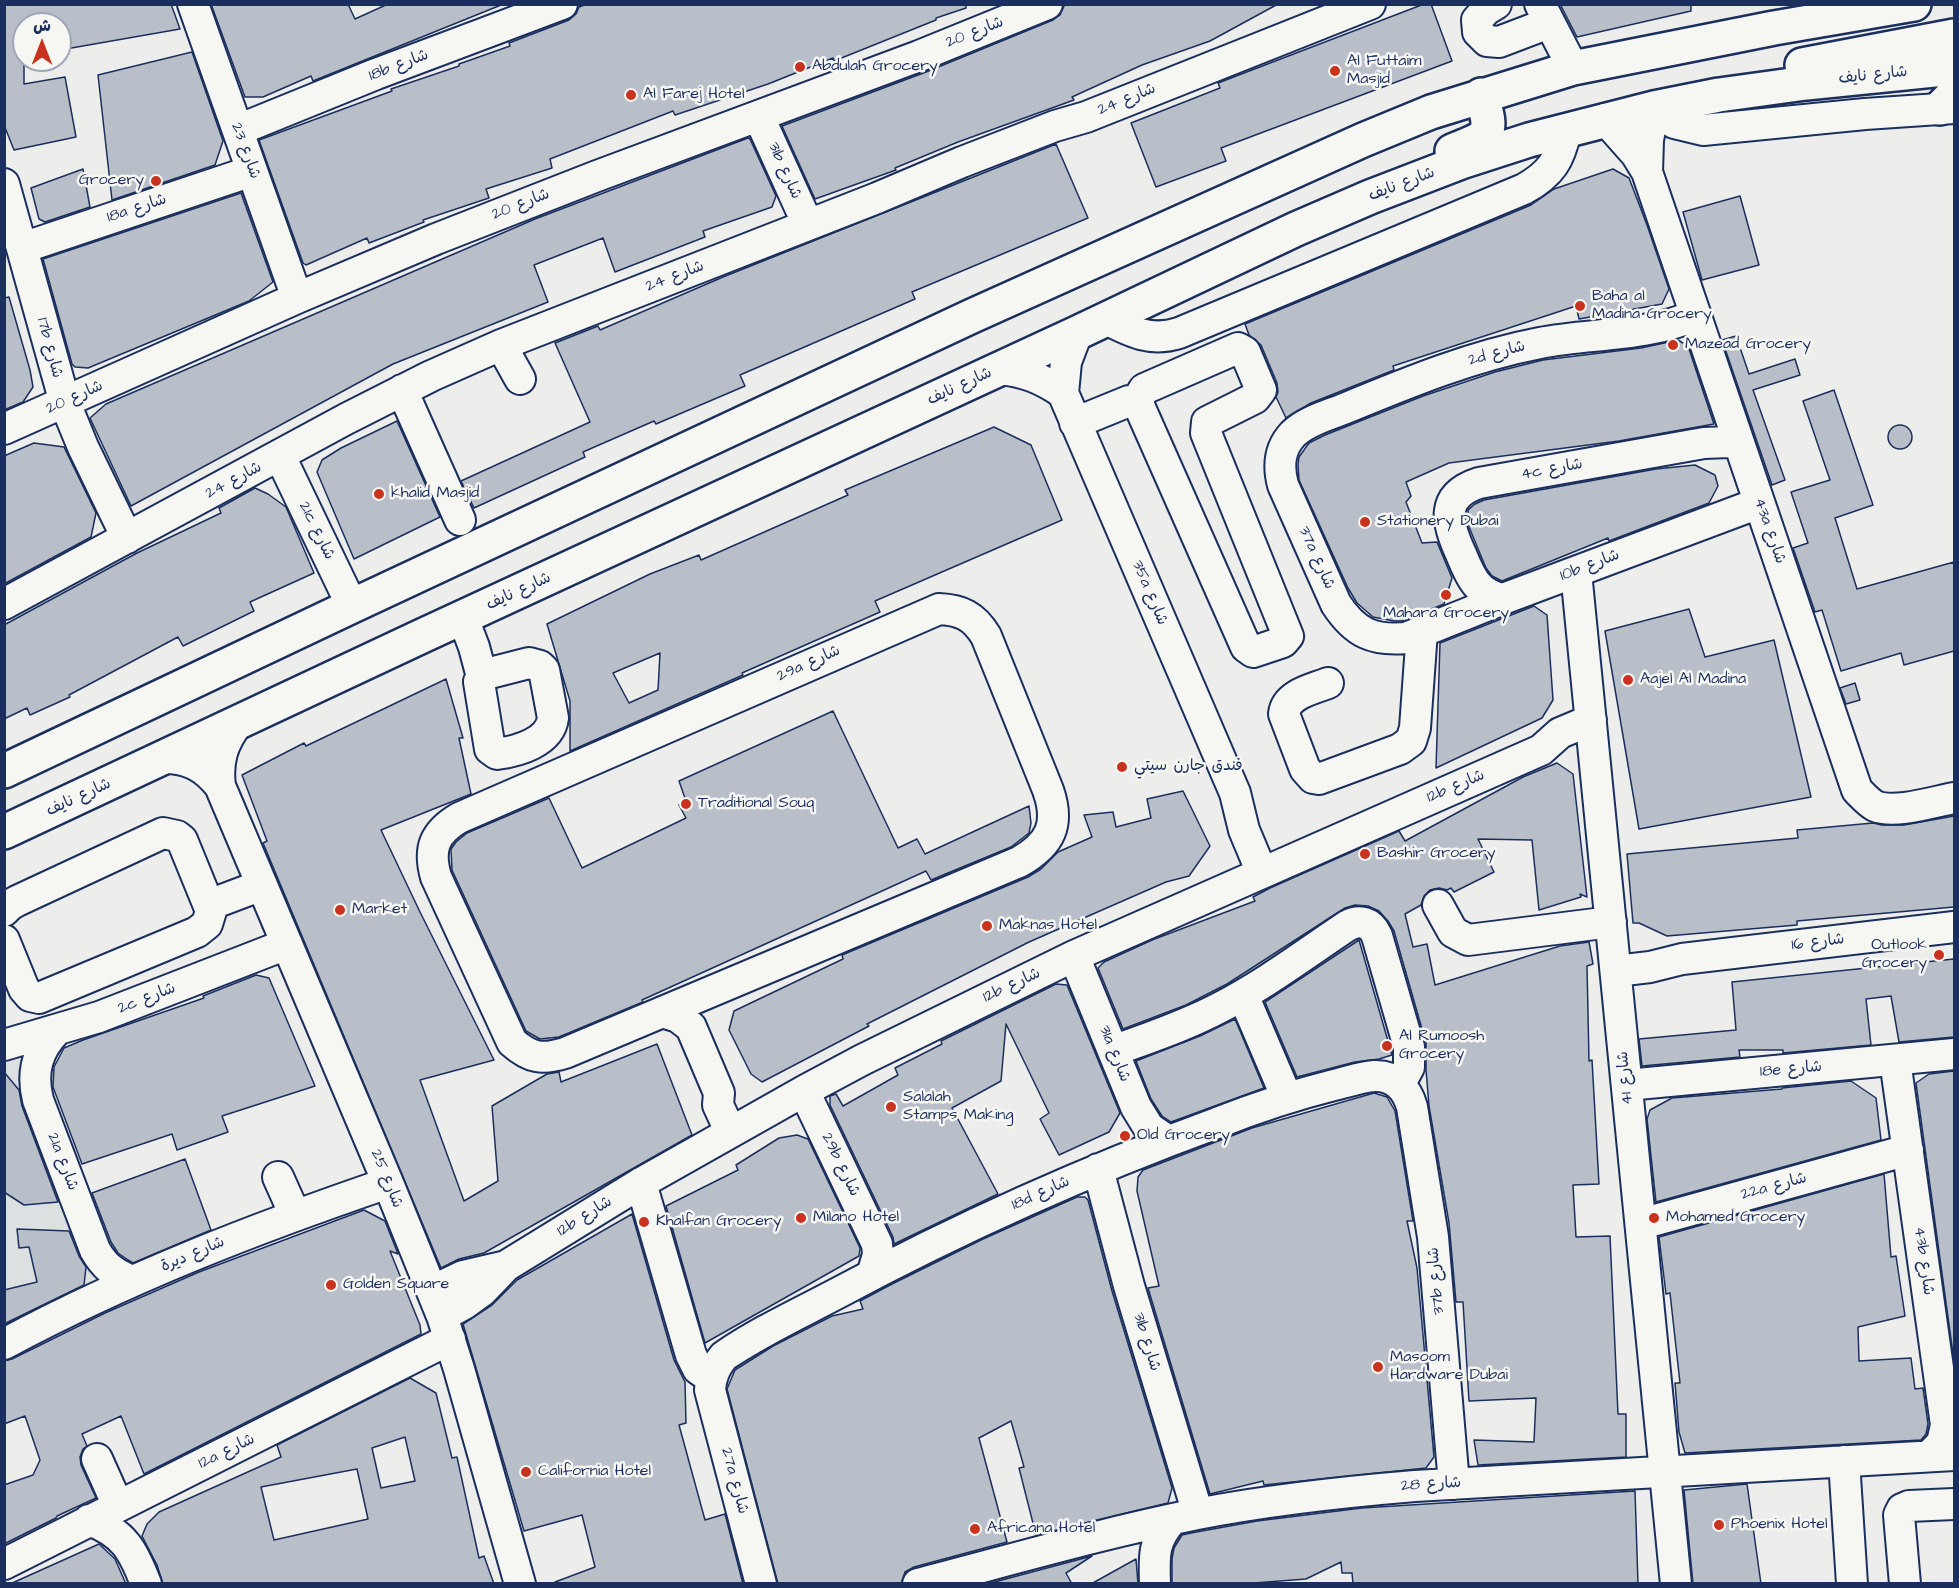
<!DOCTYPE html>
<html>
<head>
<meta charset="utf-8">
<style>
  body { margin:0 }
  #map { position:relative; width:1959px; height:1588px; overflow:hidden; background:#edeeec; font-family:"Architects Daughter","Playpen Sans Arabic",sans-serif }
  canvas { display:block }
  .frame { position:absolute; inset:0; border:6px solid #1b2f5e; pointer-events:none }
  .north { position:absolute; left:12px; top:12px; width:60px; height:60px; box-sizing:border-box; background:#f6f6f2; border:2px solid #9ea6b7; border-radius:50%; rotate:0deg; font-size:16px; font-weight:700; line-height:24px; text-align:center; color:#1b2f5e }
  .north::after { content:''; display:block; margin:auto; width:21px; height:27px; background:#c8321e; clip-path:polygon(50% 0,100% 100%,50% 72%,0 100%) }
</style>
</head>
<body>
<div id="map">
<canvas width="1959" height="1588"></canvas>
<div class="frame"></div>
<div class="north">ش</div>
</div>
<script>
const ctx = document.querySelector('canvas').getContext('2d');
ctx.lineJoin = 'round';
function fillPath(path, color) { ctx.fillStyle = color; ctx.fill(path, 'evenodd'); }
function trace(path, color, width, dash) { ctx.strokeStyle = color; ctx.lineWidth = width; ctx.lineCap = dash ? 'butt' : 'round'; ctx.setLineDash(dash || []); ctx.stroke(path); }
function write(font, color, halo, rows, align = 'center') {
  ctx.font = font + ' "Architects Daughter","Playpen Sans Arabic",sans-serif'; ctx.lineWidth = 5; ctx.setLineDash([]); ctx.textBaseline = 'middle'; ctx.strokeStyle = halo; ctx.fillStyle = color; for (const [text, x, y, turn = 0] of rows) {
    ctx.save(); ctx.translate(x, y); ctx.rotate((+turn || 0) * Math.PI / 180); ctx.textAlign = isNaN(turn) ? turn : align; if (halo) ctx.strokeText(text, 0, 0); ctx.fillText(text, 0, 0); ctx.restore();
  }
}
fillPath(new Path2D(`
  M 37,1053 L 109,1281 L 5,1342 L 5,1059 Z`), '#dde0e1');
const building = new Path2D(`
  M 4,4 L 171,4 L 180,29 L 60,50 L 60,24 L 24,24 L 24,84 L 65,77 L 76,137 L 14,150 L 4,125 Z
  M 211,4 L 348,4 L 355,19 L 388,4 L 501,5 L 313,81 L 311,76 L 263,97 L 245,97 Z
  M 587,4 L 966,4 L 966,8 L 936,18 L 936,20 L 834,61 L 833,58 L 768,84 L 675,115 L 673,111 L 550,159 L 552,168 L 486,189 L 489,198 L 423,220 L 424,222 L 369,243 L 367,238 L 306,265 L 303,263 L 259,140 L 392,91 L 391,89 L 459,66 L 459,64 L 510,46 L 509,43 L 569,20 L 576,14 L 579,7 Z
  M 1067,4 L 1278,4 L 1210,41 L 1142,65 L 1072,97 L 1074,100 L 958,142 L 895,168 L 896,170 L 815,199 L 782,126 L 926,72 L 1053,20 L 1060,15 L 1064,6 Z
  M 1424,4 L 1431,4 L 1452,61 L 1221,148 L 1226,161 L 1156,187 L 1131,123 L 1220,88 L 1218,83 Z
  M 1560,4 L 1691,4 L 1691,11 L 1577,37 Z
  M 192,52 L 223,141 L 215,165 L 112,200 L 98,75 Z
  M 748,138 L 750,139 L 776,196 L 772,207 L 703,231 L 705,237 L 615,272 L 603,238 L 534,265 L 548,302 L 393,364 L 131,506 L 90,418 L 106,404 L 535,219 Z
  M 1056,144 L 1088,218 L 912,292 L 915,299 L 740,375 L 745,386 L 656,424 L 654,421 L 583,452 L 585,457 L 474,508 L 461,481 L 590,422 L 555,343 L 598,326 L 600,330 L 723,277 Z
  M 83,169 L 90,207 L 45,222 L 39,219 L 31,188 Z
  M 1613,169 L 1629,178 L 1647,225 L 1669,289 L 1662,304 L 1579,319 L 1576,306 L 1393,366 L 1394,370 L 1311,403 L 1286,418 L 1276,397 L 1278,392 L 1277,383 L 1261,345 L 1249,335 L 1245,324 L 1531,205 L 1554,189 Z
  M 241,193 L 273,282 L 249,301 L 88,368 L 75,367 L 72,364 L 43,259 Z
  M 1740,196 L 1759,265 L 1702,280 L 1683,212 Z
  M 9,297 L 30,370 L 33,387 L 23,402 L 4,410 L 4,298 Z
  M 1736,336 L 1749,374 L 1795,359 L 1800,375 L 1753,390 L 1785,480 L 1772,485 L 1722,340 Z
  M 1678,340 L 1688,346 L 1714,424 L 1619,441 L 1449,463 L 1406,482 L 1411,496 L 1406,502 L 1422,543 L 1437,542 L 1452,578 L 1444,604 L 1402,621 L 1394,621 L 1373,617 L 1357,603 L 1348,588 L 1299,480 L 1298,465 L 1299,457 L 1309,443 L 1325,435 L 1423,396 L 1495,372 L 1543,360 L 1641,348 Z
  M 1834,390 L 1873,505 L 1835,518 L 1857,589 L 1954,562 L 1954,651 L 1904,665 L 1901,653 L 1841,671 L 1822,610 L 1815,612 L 1793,548 L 1808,543 L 1791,492 L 1830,480 L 1803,401 Z
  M 397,421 L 440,517 L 354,559 L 317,472 L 322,460 L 341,448 Z
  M1888 437a12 12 0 1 1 24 0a12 12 0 1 1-24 0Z
  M 994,427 L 1031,445 L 1062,520 L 875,601 L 880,612 L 742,673 L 743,675 L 570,751 L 570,701 L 547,624 L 650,574 L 699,555 L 701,560 L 848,495 L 845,490 ZM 660,653 L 658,690 L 629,703 L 613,673 Z
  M 34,443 L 64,447 L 96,513 L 91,537 L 4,584 L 4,456 Z
  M 1695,465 L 1715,475 L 1718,486 L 1709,503 L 1609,541 L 1608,538 L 1502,581 L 1492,576 L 1486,568 L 1469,527 L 1468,510 L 1475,504 L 1484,500 L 1656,469 Z
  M 255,488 L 268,494 L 286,507 L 314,573 L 250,602 L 254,611 L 183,646 L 178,637 L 69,695 L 70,697 L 30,715 L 27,708 L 4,719 L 4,625 L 137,553 L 221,513 L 219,508 Z
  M 1534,606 L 1547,615 L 1553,700 L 1542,718 L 1436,768 L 1440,643 Z
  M 1689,609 L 1705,657 L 1774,640 L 1811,797 L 1639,829 L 1605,631 Z
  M 446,679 L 463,738 L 459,738 L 471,794 L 381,830 L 420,912 L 494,1060 L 420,1080 L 464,1201 L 498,1181 L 492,1106 L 547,1074 L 559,1072 L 561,1082 L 657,1044 L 692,1135 L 484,1253 L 459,1259 L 441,1268 L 263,843 L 267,841 L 242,775 L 304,743 L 306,746 Z
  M 1855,683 L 1860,700 L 1846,704 L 1840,688 Z
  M 833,711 L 898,848 L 917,839 L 925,854 L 1029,806 L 1031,823 L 1029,833 L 1011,847 L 931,880 L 926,871 L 642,1000 L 643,1002 L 559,1037 L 540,1039 L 526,1031 L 452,870 L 451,849 L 456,842 L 467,833 L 549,798 L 582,868 L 686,818 L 679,805 L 686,801 L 679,781 Z
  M 1557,763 L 1573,774 L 1587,897 L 1580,894 L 1581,897 L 1539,910 L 1532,840 L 1478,839 L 1494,872 L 1454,892 L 1451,888 L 1447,890 L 1439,888 L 1430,890 L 1424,896 L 1421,905 L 1405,914 L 1413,947 L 1427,944 L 1435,985 L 1560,946 L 1589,942 L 1593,964 L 1587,966 L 1589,1061 L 1592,1060 L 1599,1184 L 1573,1185 L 1576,1237 L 1610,1236 L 1618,1414 L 1626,1414 L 1626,1457 L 1478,1465 L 1474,1440 L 1534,1442 L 1536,1398 L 1469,1401 L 1463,1302 L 1456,1302 L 1449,1223 L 1429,1106 L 1426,1070 L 1426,1043 L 1394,931 L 1388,921 L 1379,911 L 1368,906 L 1355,905 L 1345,908 L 1227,984 L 1186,1005 L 1123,1029 L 1098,968 L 1104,962 L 1152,940 L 1255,901 L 1253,897 L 1270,888 L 1399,831 L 1405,841 L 1523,777 Z
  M 1183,791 L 1210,846 L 1189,876 L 1166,882 L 1029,942 L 867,1024 L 869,1026 L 762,1082 L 751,1074 L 729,1030 L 734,1011 L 843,959 L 842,955 L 1028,877 L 1041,869 L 1058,852 L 1092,837 L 1084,815 L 1113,812 L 1116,827 L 1151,818 L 1147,799 Z
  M 1954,816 L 1954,907 L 1797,921 L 1797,925 L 1667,936 L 1639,923 L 1633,923 L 1627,854 L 1798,838 L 1797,830 L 1873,823 L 1882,825 L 1904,825 Z
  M 1359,940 L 1392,1055 L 1379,1059 L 1355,1062 L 1297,1077 L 1265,1002 Z
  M 1954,959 L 1954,1037 L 1899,1042 L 1891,996 L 1866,999 L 1871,1045 L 1783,1053 L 1783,1050 L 1739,1050 L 1740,1057 L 1642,1066 L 1639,1039 L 1736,1030 L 1732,982 Z
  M 256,975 L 269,978 L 315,1086 L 222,1116 L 228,1132 L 177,1150 L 172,1134 L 82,1164 L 53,1087 L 54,1067 L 64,1048 L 83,1040 L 204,998 L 203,996 Z
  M 1056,984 L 1067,985 L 1120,1113 L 1109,1132 L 1059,1155 L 1040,1119 L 1049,1113 L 1006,1024 L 1001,1081 L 952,1108 L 998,1194 L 894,1244 L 893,1237 L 830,1105 L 830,1096 L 836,1094 L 843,1106 L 898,1075 L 895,1068 L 942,1044 L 941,1041 Z
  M 1235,1019 L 1264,1088 L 1171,1122 L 1162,1116 L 1151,1099 L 1136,1061 L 1200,1036 Z
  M 1954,1071 L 1954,1361 L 1916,1083 L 1929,1074 Z
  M 4,1072 L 19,1090 L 22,1106 L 58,1202 L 24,1205 L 4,1192 Z
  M 1851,1081 L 1876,1098 L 1881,1140 L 1656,1202 L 1647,1119 L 1650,1110 L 1672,1098 L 1782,1089 L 1782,1088 Z
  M 1374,1093 L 1387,1097 L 1395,1111 L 1413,1221 L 1407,1221 L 1417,1268 L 1434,1457 L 1426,1468 L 1264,1485 L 1263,1481 L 1210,1494 L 1148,1288 L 1159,1286 L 1137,1191 L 1138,1177 L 1143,1170 L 1252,1128 Z
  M 797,1135 L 808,1139 L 860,1248 L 859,1256 L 705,1343 L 666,1206 L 738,1170 L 736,1165 L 779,1138 Z
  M 185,1159 L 211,1230 L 133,1263 L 128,1260 L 118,1253 L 111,1242 L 92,1193 Z
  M 1884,1174 L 1891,1257 L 1896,1256 L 1905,1316 L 1858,1327 L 1859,1361 L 1911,1358 L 1915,1389 L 1923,1388 L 1928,1424 L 1926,1434 L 1921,1440 L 1685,1453 L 1679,1432 L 1675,1383 L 1680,1383 L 1670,1293 L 1666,1294 L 1659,1237 Z
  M 1077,1197 L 1085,1197 L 1088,1200 L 1112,1291 L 1172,1488 L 1168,1503 L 1036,1535 L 1019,1468 L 1024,1467 L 1011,1421 L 979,1438 L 1007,1542 L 914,1567 L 905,1572 L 901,1584 L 778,1584 L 727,1389 L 735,1370 L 773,1346 L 832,1316 L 863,1309 L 860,1301 L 890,1285 L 983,1239 Z
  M 364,1210 L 385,1221 L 398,1254 L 390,1251 L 420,1325 L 421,1334 L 144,1474 L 121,1416 L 82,1434 L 87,1446 L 83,1449 L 80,1457 L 81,1465 L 96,1498 L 57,1516 L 56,1518 L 4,1544 L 4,1485 L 33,1475 L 40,1460 L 25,1416 L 4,1424 L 4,1361 L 12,1359 L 105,1313 L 199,1272 Z
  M 632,1214 L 674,1360 L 685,1382 L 686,1423 L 679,1425 L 705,1520 L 725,1514 L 743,1584 L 555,1584 L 555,1582 L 595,1567 L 582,1515 L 524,1531 L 509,1480 L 463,1324 L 492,1305 L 517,1280 Z
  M 17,1229 L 69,1231 L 79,1256 L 86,1267 L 84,1285 L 4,1324 L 4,1290 L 37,1282 L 29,1247 L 19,1248 Z
  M 410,1378 L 436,1393 L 452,1458 L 457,1457 L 479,1558 L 484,1556 L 494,1584 L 163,1584 L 157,1565 L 142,1536 L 147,1524 L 159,1512 L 281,1457 L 277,1445 ZM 405,1437 L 415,1481 L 381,1488 L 372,1448 ZM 357,1469 L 368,1519 L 274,1540 L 261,1487 Z
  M 1747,1484 L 1761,1584 L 1693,1584 L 1684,1490 Z
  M 1635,1491 L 1638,1584 L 1353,1584 L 1352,1573 L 1342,1573 L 1341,1562 L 1306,1579 L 1241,1584 L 1172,1584 L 1172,1559 L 1174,1548 L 1182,1535 L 1191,1533 L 1257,1521 L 1362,1508 Z
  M 99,1544 L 115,1559 L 126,1584 L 10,1584 Z
  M 1092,1556 L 1066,1573 L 1072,1584 L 987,1584 Z
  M 1136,1559 L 1138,1584 L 1091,1584 Z`);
fillPath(building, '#b9bfc8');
trace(building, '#1b2f5e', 1.5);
const minor = new Path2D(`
  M 193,4 L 297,298
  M 1496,4 L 1486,10 L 1477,20 L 1478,32 L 1487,41 L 1499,42 L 1549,23
  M 1540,4 L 1573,68
  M 1658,107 L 1663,114 L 1674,123 L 1703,130 L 1865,114 L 1954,108
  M 759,117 L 808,225
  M 1605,119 L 1636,154 L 1647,172 L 1857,790 C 1863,796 1868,802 1875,806 C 1895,814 1933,802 1954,798
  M 238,130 L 376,74 L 562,4
  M 1647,172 L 1648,140 L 1654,108
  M 4,184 L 65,403 L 83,447 L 127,538
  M 22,248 L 252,171
  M 1696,315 C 1646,337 1592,333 1540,343 C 1472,356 1409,382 1346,408 C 1329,415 1306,421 1293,434 C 1279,449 1278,466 1283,485 L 1336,604 C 1355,633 1373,641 1406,638 L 1503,599 L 1759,503
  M 1106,319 C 1131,332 1151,342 1179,333 L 1524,189 C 1551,174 1560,160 1566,130
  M 1077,333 L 1066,362 L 1063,393 L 1235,793 L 1244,830 L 1262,873
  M 501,345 L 520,379
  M 999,369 C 1024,371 1043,379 1063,393
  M 402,390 L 460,520
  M 1075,423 L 1129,401 L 1137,401 L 1246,647 L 1253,652 L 1283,642 L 1288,636 L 1206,433 L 1207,422 L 1255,398 L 1261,390 L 1245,352 L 1238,348 L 1144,389 L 1137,401
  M 4,429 L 297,298 L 436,239 L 597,176 L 919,56 L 1047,4
  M 280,456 L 352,606
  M 1576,572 L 1676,1584
  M 1503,599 C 1477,594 1470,576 1461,554 C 1447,524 1439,496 1479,483 L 1704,443 L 1729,442 L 1740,446
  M 4,604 L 346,419 L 431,376 L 501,345 L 877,198 L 962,162 L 1055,126 L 1086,117 L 1370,4
  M 939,609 C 961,610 974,616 986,636 L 1048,790 C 1060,824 1051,844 1019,862 L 565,1053 C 542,1060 530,1058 512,1042 L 436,877 C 428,849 434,833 459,818 Z
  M 463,618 L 474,647 L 482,677
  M 529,663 L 540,666 L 544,670 L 553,718 C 550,742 519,751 497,754 L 490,749 L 479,682 L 486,674 Z
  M 1328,683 C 1313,689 1286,694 1284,714 L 1305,769 L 1313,778 L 1319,779 L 1400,749 L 1411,741 L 1415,728 L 1422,631
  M 164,758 C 189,758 205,767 220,786 L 388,1183 L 442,1316 L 459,1369 L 520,1584
  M 220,786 C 217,762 222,744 237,724
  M 209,905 L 262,885
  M 1438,905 L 1453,932 L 1468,940 L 1611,922
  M 4,911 L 10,905 L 17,901 L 163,833 L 177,836 L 182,840 L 211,911 L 207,924 L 197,932 L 39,998 L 30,996 L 24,989 L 4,940
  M 1074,956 L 1136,1107 L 1149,1128 L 1168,1141
  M 1616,971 L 1650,967 L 1682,959 L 1954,927
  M 1243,995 L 1287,1098
  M 662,1012 L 678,1017 L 691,1027 L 719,1093 L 718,1105 L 730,1131
  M 57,1030 C 37,1050 31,1072 38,1100 L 95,1250 C 104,1266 114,1274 132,1281
  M 4,1045 L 99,1017 L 287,944
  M 1113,1051 C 1148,1038 1185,1026 1219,1008 C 1264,985 1305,954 1347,926 C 1360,919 1371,922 1377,936 L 1409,1047 L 1409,1067 L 1400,1084
  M 1895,1060 L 1946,1425 L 1942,1443 L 1929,1456
  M 1627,1085 L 1954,1054
  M 804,1091 L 877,1244 L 878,1255 L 872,1275
  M 1098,1169 L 1129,1286 L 1198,1514
  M 278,1177 L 295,1215
  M 641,1183 L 691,1355 L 698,1369 L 711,1378
  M 1641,1224 L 1908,1150
  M 432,1291 L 463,1276 L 506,1266
  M 442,1316 L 464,1304 L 482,1291 L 506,1266 L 641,1183 L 804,1091 L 862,1060 L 1074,956 L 1541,750 L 1560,733 L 1591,720
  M 4,1344 C 127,1278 256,1228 388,1183
  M 97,1459 L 118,1506
  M 1844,1461 L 1852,1584
  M 89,1520 C 124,1533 133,1550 146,1584
  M 4,1564 L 450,1339
  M 761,1584 L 710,1390 C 711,1376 715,1367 724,1356 C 759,1332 798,1314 836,1294 C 959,1228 1086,1171 1217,1123 C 1255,1108 1294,1095 1334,1085 C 1347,1082 1361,1077 1374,1076 C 1395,1075 1407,1089 1412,1107 L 1433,1237 L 1454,1484
  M 918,1584 C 1010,1560 1103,1533 1197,1514 C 1269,1500 1342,1492 1415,1486 L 1954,1455
  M 1155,1584 C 1154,1556 1153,1541 1172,1520
  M 1905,1584 L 1899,1515 L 1902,1509 L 1909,1506 L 1954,1504`);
const major = new Path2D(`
  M 1802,65 L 1954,36
  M 1940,108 L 1954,94
  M 1452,151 C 1489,136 1495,136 1481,95
  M 4,771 L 352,606 L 972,316 L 1363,140 L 1431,112 L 1573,68 L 1774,28 L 1914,4
  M 4,832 L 422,636 L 1077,333 L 1296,229 L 1370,197 L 1461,162 L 1529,140 L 1654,108 L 1719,95 L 1806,83 L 1954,68`);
trace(minor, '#1b2f5e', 34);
trace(major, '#1b2f5e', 38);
trace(minor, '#f6f6f2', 30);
trace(major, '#f6f6f2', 33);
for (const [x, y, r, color] of [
  [800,67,6,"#c8321e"],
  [1335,71,6,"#c8321e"],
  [631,95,6,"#c8321e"],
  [156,181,6,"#c8321e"],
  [1580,306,6,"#c8321e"],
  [1673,345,6,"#c8321e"],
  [379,494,6,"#c8321e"],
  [1365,522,6,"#c8321e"],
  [1446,595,6,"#c8321e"],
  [1628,680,6,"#c8321e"],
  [1122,767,6,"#c8321e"],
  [686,804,6,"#c8321e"],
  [1365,854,6,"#c8321e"],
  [340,910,6,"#c8321e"],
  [987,926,6,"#c8321e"],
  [1939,955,6,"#c8321e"],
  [1387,1046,6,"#c8321e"],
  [891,1107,6,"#c8321e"],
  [1125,1136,6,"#c8321e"],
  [801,1218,6,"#c8321e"],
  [1654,1218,6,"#c8321e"],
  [644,1222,6,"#c8321e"],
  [331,1285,6,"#c8321e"],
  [1378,1367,6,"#c8321e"],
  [526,1472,6,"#c8321e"],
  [1719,1525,6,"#c8321e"],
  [975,1529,6,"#c8321e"]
]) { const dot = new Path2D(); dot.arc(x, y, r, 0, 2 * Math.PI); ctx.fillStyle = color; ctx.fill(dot); trace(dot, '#f6f6f2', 2); }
write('16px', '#1b2f5e', '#f6f6f2', [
  ["شارع 20",975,33,-21],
  ["18b شارع",399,66,-21],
  ["شارع نايف",1873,76,-6],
  ["شارع 24",1127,100,-22],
  ["شارع 23",245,151,70],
  ["31b شارع",784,171,66],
  ["شارع نايف",1402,185,-21],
  ["شارع 20",521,205,-21],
  ["18a شارع",137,209,-18],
  ["شارع 24",675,277,-21],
  ["17b شارع",49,348,75],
  ["2d شارع",1497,354,-15],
  ["شارع نايف",960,387,-25],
  ["شارع 20",75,398,-24],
  ["4c شارع",1552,470,-10],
  ["شارع 24",234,481,-28],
  ["21c شارع",316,531,64],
  ["43a شارع",1769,531,71],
  ["37a شارع",1316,558,66],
  ["10b شارع",1590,566,-21],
  ["شارع نايف",519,592,-25],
  ["35a شارع",1149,593,67],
  ["29a شارع",809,664,-24],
  ["12b شارع",1456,787,-23],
  ["شارع نايف",79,798,-25],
  ["شارع 16",1818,943,-7],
  ["12b شارع",1012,986,-25],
  ["2c شارع",147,999,-21],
  ["31a شارع",1114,1054,68],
  ["18e شارع",1791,1070,-5],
  ["شارع 41",1626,1078,-95],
  ["21a شارع",62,1162,69],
  ["29b شارع",840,1165,64],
  ["شارع 25",386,1179,68],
  ["22a شارع",1774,1187,-15],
  ["18d شارع",1041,1194,-24],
  ["12b شارع",585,1217,-32],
  ["شارع ديرة",193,1255,-23],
  ["43b شارع",1923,1261,82],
  ["37b شارع",1437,1281,-95],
  ["31b شارع",1146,1342,73],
  ["12a شارع",227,1452,-26],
  ["27a شارع",734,1481,75],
  ["شارع 28",1431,1485,-3]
]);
write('16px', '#1b2f5e', '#f6f6f2', [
  ["Al Futtaim",1347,62],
  ["Masjid",1347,80],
  ["Abdulah Grocery",812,67],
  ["Al Farej Hotel",643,95],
  ["Grocery",144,181,"right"],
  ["Baha al",1592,297],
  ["Madina Grocery",1592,315],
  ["Mazead Grocery",1685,345],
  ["khalid Masjid",391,494],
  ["Stationery Dubai",1377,522],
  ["Mahara Grocery",1446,614,"center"],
  ["Aajel Al Madina",1640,680],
  ["فندق جارن سيتي",1134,767],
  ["Traditional Souq",698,804],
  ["Bashir Grocery",1377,854],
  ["Market",352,910],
  ["Maknas Hotel",999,926],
  ["Outlook",1927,946,"right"],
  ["Grocery",1927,964,"right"],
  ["Al Rumoosh",1399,1037],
  ["Grocery",1399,1055],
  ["Salalah",903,1098],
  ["Stamps Making",903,1116],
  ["Old Grocery",1137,1136],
  ["Milano Hotel",813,1218],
  ["Mohamed Grocery",1666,1218],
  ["Khalfan Grocery",656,1222],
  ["Golden Square",343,1285],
  ["Masoom",1390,1358],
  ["Hardware Dubai",1390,1376],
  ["California Hotel",538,1472],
  ["Phoenix Hotel",1731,1525],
  ["Africana Hotel",987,1529]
], 'left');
</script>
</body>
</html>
